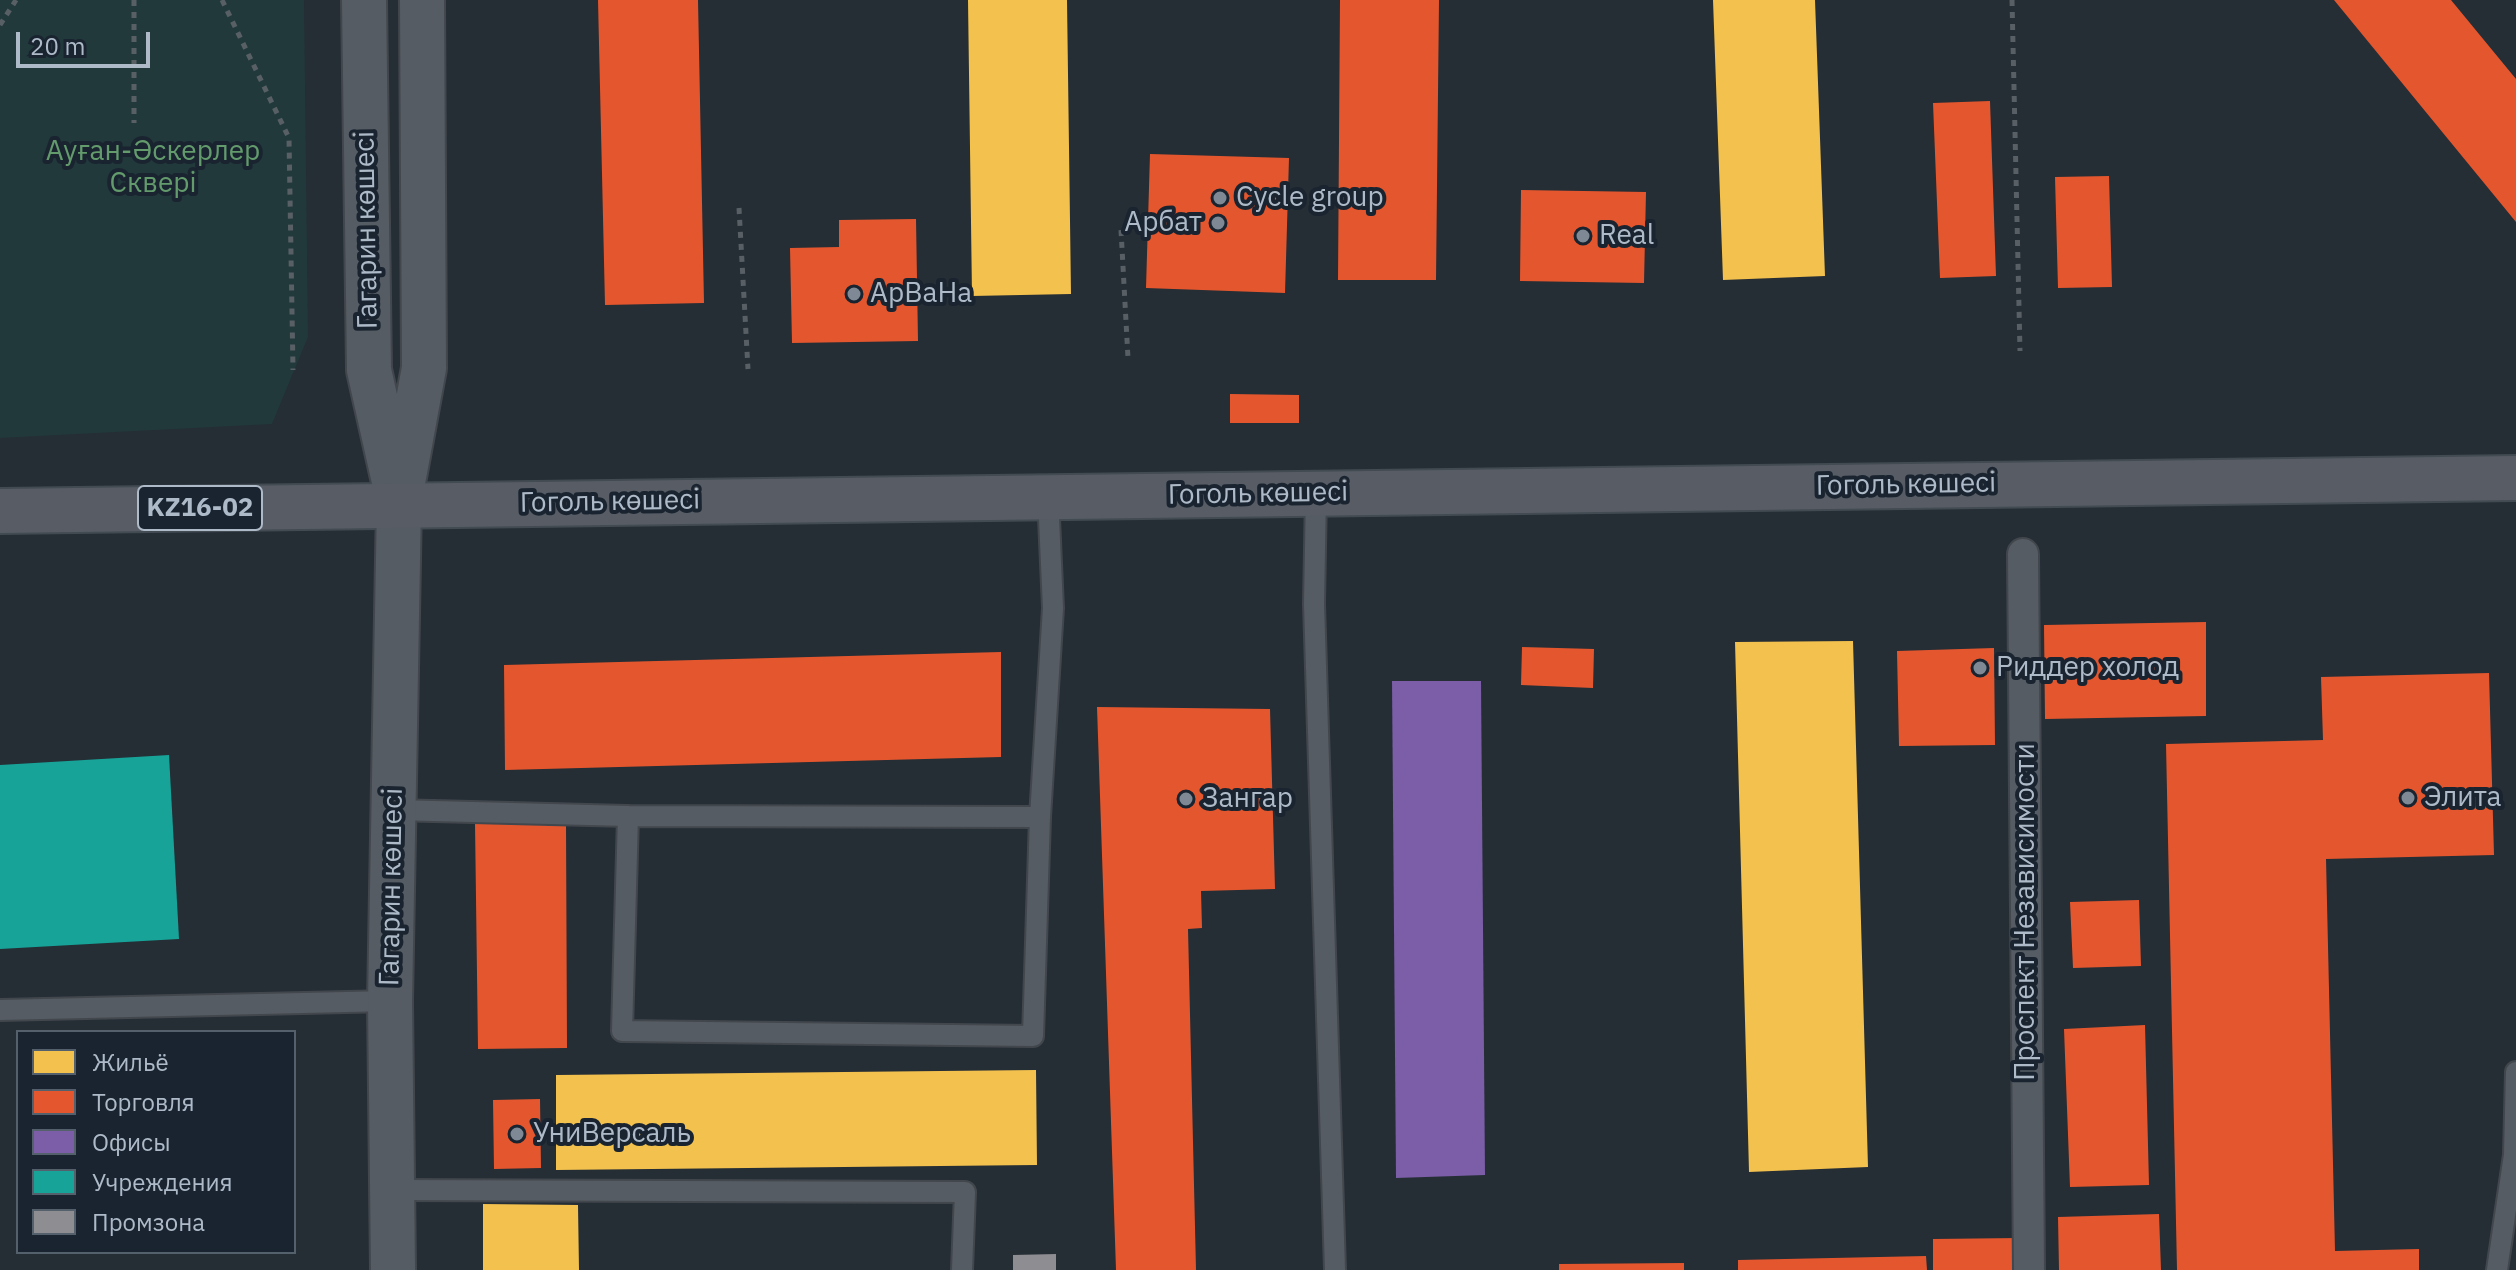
<!DOCTYPE html>
<html>
<head>
<meta charset="utf-8">
<style>
  body { margin:0 }
  #map { position:relative; width:2516px; height:1270px; overflow:hidden; background:#252d35; font-family:"IBM Plex Sans",sans-serif }
  canvas { display:block }
  .legend { position:absolute; left:16px; top:1030px; width:280px; height:224px; box-sizing:border-box; background:#192430; border:2px solid #55606d; margin:0; padding:10px 14px; list-style:none; font-size:24px; color:#aebac8 }
  .legend li { display:flex; align-items:center; gap:16px; height:40px }
  .legend b { width:40px; border:2px solid #55606d }
  .scale { position:absolute; left:16px; top:32px; width:134px; height:36px; box-sizing:border-box; border:4px solid #aebac8; border-top:0; padding-left:10px; font-size:24px; line-height:28px; white-space:nowrap; color:#aebac8; -webkit-text-stroke:6px #192430; paint-order:stroke }
</style>
</head>
<body>
<div id="map">
<canvas width="2516" height="1270"></canvas>
<ul class="legend">
<li><b style="height:22px;background:#f2c14e"></b>Жильё</li>
<li><b style="height:22px;background:#e4572e"></b>Торговля</li>
<li><b style="height:22px;background:#7b5ea7"></b>Офисы</li>
<li><b style="height:22px;background:#17a398"></b>Учреждения</li>
<li><b style="height:22px;background:#8d8d92"></b>Промзона</li>
</ul>
<div class="scale">20 m</div>
</div>
<script>
const ctx = document.querySelector('canvas').getContext('2d');
ctx.lineJoin = 'round';
function fillPath(path, color) { ctx.fillStyle = color; ctx.fill(path, 'evenodd'); }
function trace(path, color, width, dash) { ctx.strokeStyle = color; ctx.lineWidth = width; ctx.lineCap = dash ? 'butt' : 'round'; ctx.setLineDash(dash || []); ctx.stroke(path); }
function write(font, color, halo, rows, align = 'center') {
  ctx.font = font + ' "IBM Plex Sans",sans-serif'; ctx.lineWidth = 8; ctx.setLineDash([]); ctx.textBaseline = 'middle'; ctx.strokeStyle = halo; ctx.fillStyle = color; for (const [text, x, y, turn = 0] of rows) {
    ctx.save(); ctx.translate(x, y); ctx.rotate((+turn || 0) * Math.PI / 180); ctx.textAlign = isNaN(turn) ? turn : align; if (halo) ctx.strokeText(text, 0, 0); ctx.fillText(text, 0, 0); ctx.restore();
  }
}
fillPath(new Path2D(`
  M 0,0 L 304,0 L 308,337 L 272,424 L 0,438 Z`), '#22393b');
fillPath(new Path2D(`
  M 968,0 L 1067,0 L 1071,294 L 972,296 Z
  M 1713,0 L 1815,0 L 1825,276 L 1723,280 Z
  M 1853,641 L 1868,1167 L 1749,1172 L 1735,642 Z
  M 1036,1070 L 1037,1165 L 556,1170 L 556,1075 Z
  M 483,1204 L 578,1205 L 579,1270 L 483,1270 Z`), '#f2c14e');
fillPath(new Path2D(`
  M 598,0 L 698,0 L 704,303 L 605,305 Z
  M 1340,0 L 1439,0 L 1436,280 L 1338,280 Z
  M 2334,0 L 2451,0 L 2516,79 L 2516,222 Z
  M 1990,101 L 1996,276 L 1940,278 L 1933,103 Z
  M 1150,154 L 1289,158 L 1285,293 L 1146,288 Z
  M 2109,176 L 2112,287 L 2058,288 L 2055,177 Z
  M 1521,190 L 1646,192 L 1644,283 L 1520,281 Z
  M 916,219 L 918,341 L 792,343 L 790,248 L 839,247 L 839,220 Z
  M 1230,394 L 1299,395 L 1299,423 L 1230,423 Z
  M 2206,622 L 2206,716 L 2045,719 L 2044,625 Z
  M 1522,647 L 1594,649 L 1593,688 L 1521,685 Z
  M 1994,648 L 1995,745 L 1899,746 L 1897,651 Z
  M 1001,652 L 1001,757 L 505,770 L 504,665 Z
  M 2489,673 L 2494,855 L 2326,859 L 2335,1251 L 2419,1249 L 2419,1270 L 2177,1270 L 2166,744 L 2323,740 L 2321,677 Z
  M 1097,707 L 1270,709 L 1275,889 L 1201,891 L 1202,928 L 1188,929 L 1196,1270 L 1116,1270 Z
  M 475,823 L 566,823 L 567,1048 L 478,1049 Z
  M 2139,900 L 2141,966 L 2073,968 L 2070,902 Z
  M 2145,1025 L 2149,1185 L 2070,1187 L 2064,1029 Z
  M 540,1099 L 541,1168 L 494,1169 L 493,1100 Z
  M 2159,1214 L 2161,1270 L 2059,1270 L 2058,1217 Z
  M 2019,1238 L 2019,1270 L 1933,1270 L 1933,1239 Z
  M 1926,1256 L 1927,1270 L 1738,1270 L 1738,1260 Z
  M 1684,1263 L 1684,1270 L 1559,1270 L 1559,1264 Z`), '#e4572e');
fillPath(new Path2D(`
  M 1392,681 L 1481,681 L 1485,1175 L 1396,1178 Z`), '#7b5ea7');
fillPath(new Path2D(`
  M 169,755 L 179,939 L 0,949 L 0,765 Z`), '#17a398');
fillPath(new Path2D(`
  M 1056,1254 L 1056,1270 L 1013,1270 L 1013,1255 Z`), '#8d8d92');
const service = new Path2D(`
  M 1316,493 L 1314,604 L 1335,1270
  M 394,810 L 628,816 L 1040,817
  M 628,816 L 622,1031 L 1033,1036 L 1040,817 L 1053,608 L 1048,496
  M 0,1010 L 390,1001
  M 392,1190 L 965,1192 L 962,1270
  M 2497,1270 L 2514,1155 L 2516,1072`);
const pedestrian = new Path2D(`
  M 2023,554 L 2029,1270`);
const tertiary = new Path2D(`
  M 364,0 L 369,370 L 395,486
  M 393,1270 L 390,1001 L 399,504 L 424,368 L 422,0`);
const primary = new Path2D(`
  M 0,511 L 2516,478`);
trace(service, '#42474d', 24);
trace(pedestrian, '#42474d', 34);
trace(tertiary, '#42474d', 48);
trace(primary, '#424a52', 48);
trace(new Path2D(`
  M 134,0 L 134,123
  M 222,0 L 289,138 L 293,370
  M 2012,0 L 2020,351
  M 0,25 L 16,0
  M 739,208 L 748,369
  M 1121,230 L 1128,358`), '#586066', 5, [6, 6]);
trace(service, '#565c63', 20);
trace(pedestrian, '#565c63', 30);
trace(tertiary, '#565c63', 44);
trace(primary, '#585d65', 44);
for (const [x, y, r, color] of [
  [1220,198,8,"#7e8995"],
  [1218,223,8,"#7e8995"],
  [1583,236,8,"#7e8995"],
  [854,294,8,"#7e8995"],
  [1980,668,8,"#7e8995"],
  [2408,798,8,"#7e8995"],
  [1186,799,8,"#7e8995"],
  [517,1134,8,"#7e8995"]
]) { const dot = new Path2D(); dot.arc(x, y, r, 0, 2 * Math.PI); ctx.fillStyle = color; ctx.fill(dot); trace(dot, '#192430', 3); }
for (const [x, y, w] of [
  [200,508,124]
]) { const box = new Path2D(); box.roundRect(x - w / 2, y - 22, w, 44, 6); ctx.fillStyle = '#192430'; ctx.fill(box); trace(box, '#aebac8', 2); }
write('bold 26px', '#aebac8', null, [
  ["KZ16-02",200,508]
]);
write('28px', '#639b6c', '#192430', [
  ["Ауған-Әскерлер",153,152],
  ["Сквері",153,184]
]);
write('28px', '#aebac8', '#192430', [
  ["Cycle group",1236,198],
  ["Арбат",1202,223,"right"],
  ["Real",1599,236],
  ["АрВаНа",870,294],
  ["Риддер холод",1996,668],
  ["Элита",2424,798],
  ["Зангар",1202,799],
  ["УниВерсаль",533,1134]
], 'left');
write('28px', '#aebac8', '#192430', [
  ["Гагарин көшесі",367,230,-91],
  ["Гоголь көшесі",1906,485,-1],
  ["Гоголь көшесі",1258,494,-1],
  ["Гоголь көшесі",610,502,-1],
  ["Гагарин көшесі",392,887,-89],
  ["Проспект Независимости",2026,912,-90]
]);
</script>
</body>
</html>
